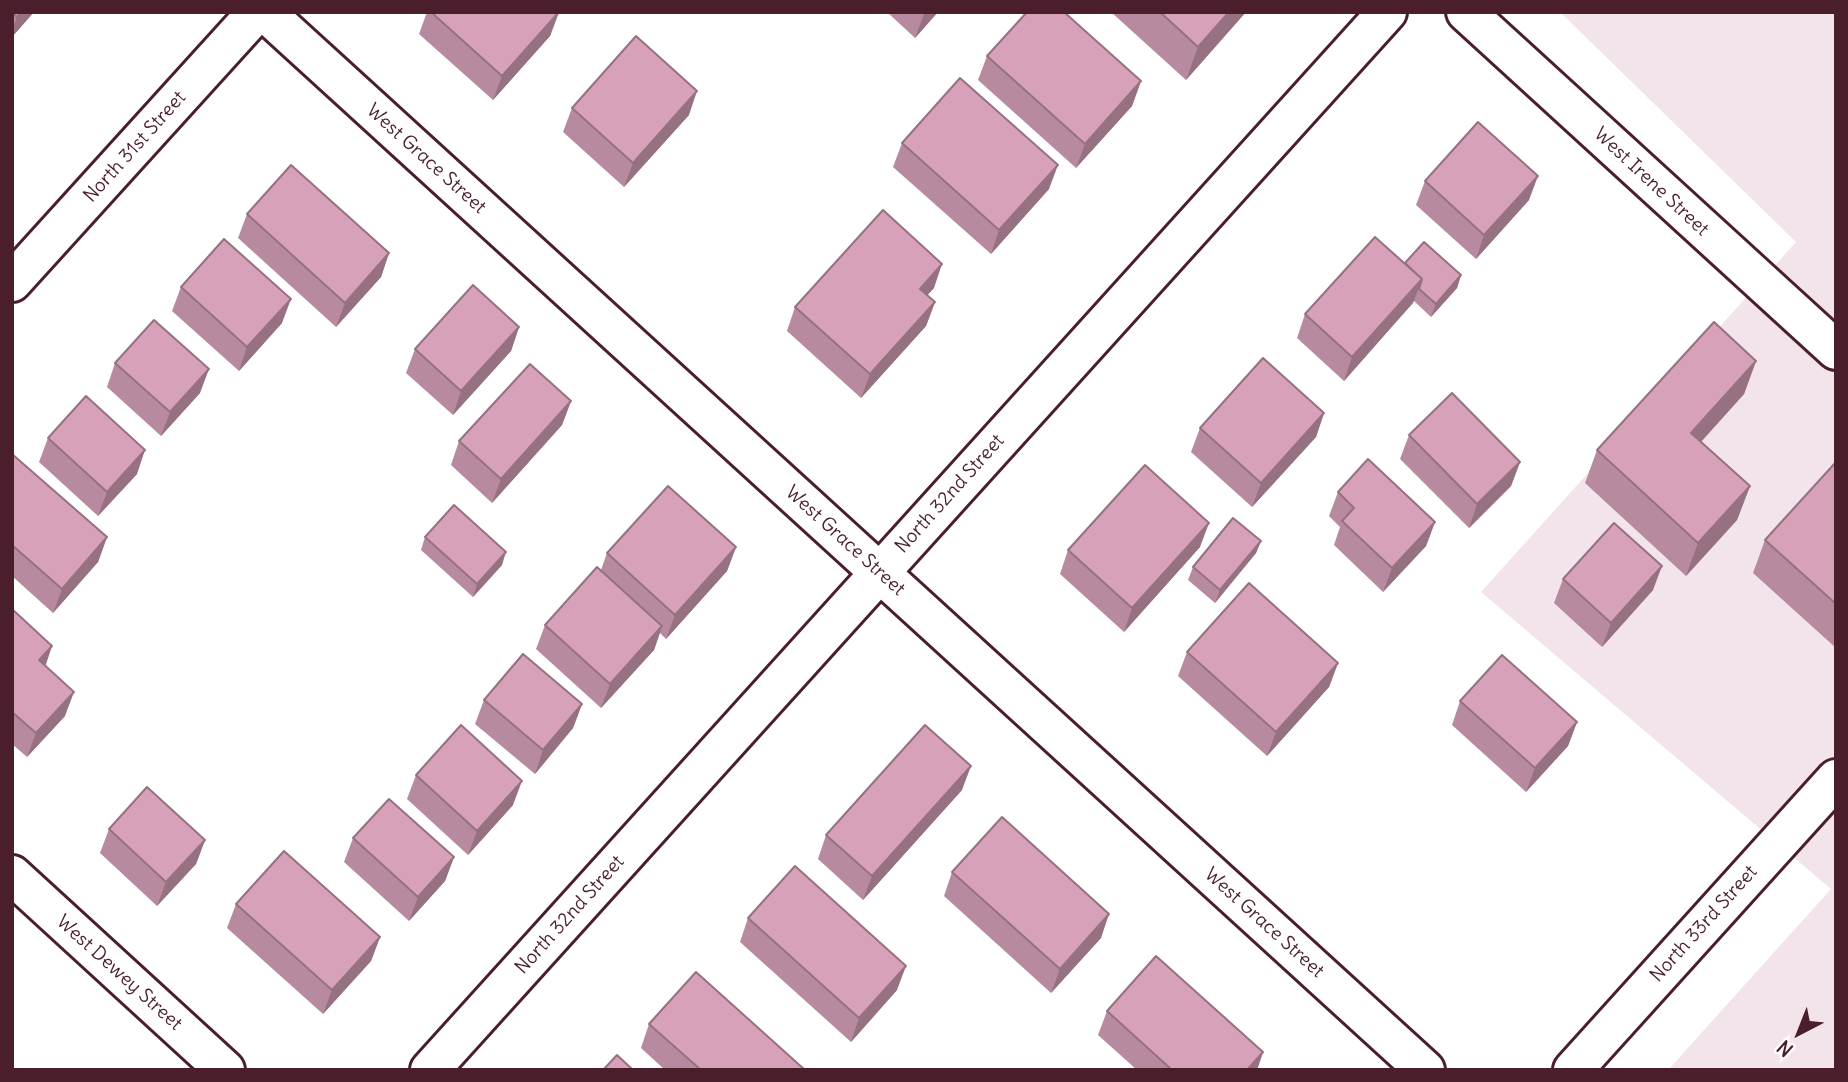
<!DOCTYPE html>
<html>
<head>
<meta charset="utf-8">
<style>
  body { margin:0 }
  #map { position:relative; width:1848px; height:1082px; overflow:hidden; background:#fff; font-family:Delius,sans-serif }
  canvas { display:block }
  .frame { position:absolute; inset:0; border:14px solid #4a1f2b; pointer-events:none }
  .north { position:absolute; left:1764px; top:998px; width:70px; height:70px; -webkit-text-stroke:5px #fff; paint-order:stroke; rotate:222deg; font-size:19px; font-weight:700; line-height:28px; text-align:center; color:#4a1f2b }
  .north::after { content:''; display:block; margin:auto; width:24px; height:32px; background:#4a1f2b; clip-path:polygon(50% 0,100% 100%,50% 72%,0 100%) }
</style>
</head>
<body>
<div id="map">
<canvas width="1848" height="1082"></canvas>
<div class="frame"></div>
<div class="north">N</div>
</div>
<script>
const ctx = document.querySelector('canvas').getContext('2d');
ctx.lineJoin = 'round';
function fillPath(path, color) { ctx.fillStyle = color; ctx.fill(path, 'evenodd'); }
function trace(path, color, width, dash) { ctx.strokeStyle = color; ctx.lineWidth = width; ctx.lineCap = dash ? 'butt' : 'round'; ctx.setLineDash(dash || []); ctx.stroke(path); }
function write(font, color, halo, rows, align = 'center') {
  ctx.font = font + ' Delius,sans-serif'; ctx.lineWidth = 5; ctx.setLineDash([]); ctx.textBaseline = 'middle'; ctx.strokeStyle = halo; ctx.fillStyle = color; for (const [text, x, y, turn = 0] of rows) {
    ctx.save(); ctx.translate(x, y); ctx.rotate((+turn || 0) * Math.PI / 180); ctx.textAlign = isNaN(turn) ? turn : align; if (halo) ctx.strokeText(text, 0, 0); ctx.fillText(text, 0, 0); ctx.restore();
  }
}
fillPath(new Path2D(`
  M 1560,12 L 1836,12 L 1836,1070 L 1668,1070 L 1831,889 L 1481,592 L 1796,242 Z`), '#f3e3ea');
const street = new Path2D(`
  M 265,12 L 1425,1070
  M 1466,12 L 1836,350
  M 12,282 L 257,12
  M 12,875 L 225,1070
  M 430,1070 L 1387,12
  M 1573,1070 L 1836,779`);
trace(street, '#4a1f2b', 44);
trace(street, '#fff', 38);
fillPath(new Path2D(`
  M 12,12 L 34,12 L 12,37 Z
  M 427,12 L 559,12 L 550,36 L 493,100 L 419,34 Z
  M 887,12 L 938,12 L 915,38 Z
  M 1111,12 L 1246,12 L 1186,80 Z
  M 987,56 L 1141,81 L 1132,106 L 1076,168 L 978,80 Z
  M 572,108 L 689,115 L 624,187 L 563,132 Z
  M 902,143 L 1049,189 L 991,254 L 893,167 Z
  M 1425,181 L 1529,200 L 1476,259 L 1416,205 Z
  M 247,214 L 389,253 L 381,277 L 336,327 L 238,238 Z
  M 1405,263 L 1461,275 L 1457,288 L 1431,317 L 1414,301 L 1344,381 L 1297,338 L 1305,314 Z
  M 181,287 L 282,323 L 239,371 L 172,311 Z
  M 934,288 L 927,295 L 935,302 L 926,326 L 861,398 L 787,331 L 795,307 Z
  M 519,327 L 511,351 L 453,415 L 406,373 L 415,349 Z
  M 1756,361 L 1744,394 L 1701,442 L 1750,486 L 1737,520 L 1686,576 L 1585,483 L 1597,450 Z
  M 115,363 L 200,393 L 161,436 L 107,387 Z
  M 571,401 L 562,425 L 492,503 L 451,465 L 459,441 Z
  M 1324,413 L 1316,437 L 1252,507 L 1191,452 L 1200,428 Z
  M 1409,435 L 1520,462 L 1511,486 L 1469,528 L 1400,459 Z
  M 48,438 L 137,474 L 98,516 L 39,462 Z
  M 12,454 L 107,537 L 98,562 L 53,613 L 12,576 Z
  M 1836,462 L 1836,648 L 1753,573 L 1765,540 Z
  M 1338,492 L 1435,522 L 1426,546 L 1383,592 L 1334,545 L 1340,527 L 1329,516 Z
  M 425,537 L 502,565 L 473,597 L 421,550 Z
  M 1261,541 L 1256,553 L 1215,603 L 1188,580 L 1193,567 Z
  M 736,547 L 727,571 L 666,639 L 660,633 L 654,650 L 601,708 L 536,649 L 545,625 L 601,570 L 607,553 Z
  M 1200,547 L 1124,632 L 1060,574 L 1068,550 Z
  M 1563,579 L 1653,590 L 1602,647 L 1554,603 Z
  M 12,609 L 52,646 L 45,666 L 65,716 L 27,757 L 12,744 Z
  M 1187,652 L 1338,663 L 1329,687 L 1267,756 L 1178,676 Z
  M 484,700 L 582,704 L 573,728 L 535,774 L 475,724 Z
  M 1460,701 L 1577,722 L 1568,746 L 1526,792 L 1452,725 Z
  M 416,775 L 513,805 L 468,855 L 407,799 Z
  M 962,790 L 863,900 L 818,859 L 826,835 Z
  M 109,829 L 205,840 L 196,864 L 157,906 L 100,853 Z
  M 353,838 L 454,857 L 445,881 L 409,921 L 344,862 Z
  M 952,872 L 1101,938 L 1051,993 L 944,896 Z
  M 236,904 L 380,937 L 371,961 L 323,1014 L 227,928 Z
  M 748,918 L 897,990 L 851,1042 L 740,942 Z
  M 1107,1011 L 1263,1052 L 1257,1070 L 1137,1070 L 1098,1035 Z
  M 649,1024 L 805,1070 L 665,1070 L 641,1048 Z`), '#b88a9f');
fillPath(new Path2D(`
  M 21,12 L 34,12 L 12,37 L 12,30 L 17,17 Z
  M 559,12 L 550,36 L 493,100 L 502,76 Z
  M 925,12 L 938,12 L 915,38 L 924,14 Z
  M 1229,12 L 1246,12 L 1186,80 L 1198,47 Z
  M 1141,81 L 1132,106 L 1076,168 L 1085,144 Z
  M 697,91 L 689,115 L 624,187 L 633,163 Z
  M 1058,165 L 1049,189 L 991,254 L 999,230 Z
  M 1538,176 L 1529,200 L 1476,259 L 1484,235 Z
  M 389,253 L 381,277 L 336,327 L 345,303 Z
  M 942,264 L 934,288 L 911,313 L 920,289 Z
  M 1461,275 L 1457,288 L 1431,317 L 1436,304 Z
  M 1422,279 L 1413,303 L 1344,381 L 1352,357 Z
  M 291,299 L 282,323 L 239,371 L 247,347 Z
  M 935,302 L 926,326 L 861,398 L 870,374 Z
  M 519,327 L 511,351 L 453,415 L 461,391 Z
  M 1756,361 L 1744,394 L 1679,466 L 1691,433 Z
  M 209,369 L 200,393 L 161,436 L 170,412 Z
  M 571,401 L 562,425 L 492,503 L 501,479 Z
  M 1324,413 L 1316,437 L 1252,507 L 1261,483 Z
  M 145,450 L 137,474 L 98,516 L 107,492 Z
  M 1520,462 L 1511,486 L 1469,528 L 1477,504 Z
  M 1750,486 L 1737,520 L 1686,576 L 1698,543 Z
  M 1435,522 L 1426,546 L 1383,592 L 1392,568 Z
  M 1209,523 L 1200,547 L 1124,632 L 1132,608 Z
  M 107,537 L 98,562 L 53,613 L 62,589 Z
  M 1261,541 L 1256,553 L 1215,603 L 1220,590 Z
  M 736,547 L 727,571 L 666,639 L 675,615 Z
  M 506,552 L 502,565 L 473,597 L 477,584 Z
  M 1662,566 L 1653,590 L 1602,647 L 1611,623 Z
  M 662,626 L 654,650 L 601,708 L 610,684 Z
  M 52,646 L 44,670 L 39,660 Z
  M 1338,663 L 1329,687 L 1267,756 L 1276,732 Z
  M 74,692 L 65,716 L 27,757 L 36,733 Z
  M 582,704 L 573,728 L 535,774 L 543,750 Z
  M 1577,722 L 1568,746 L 1526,792 L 1535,768 Z
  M 971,766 L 962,790 L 863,900 L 872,876 Z
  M 522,781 L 513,805 L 468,855 L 477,831 Z
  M 205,840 L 196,864 L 157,906 L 166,882 Z
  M 454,857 L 445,881 L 409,921 L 418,897 Z
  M 1109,914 L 1101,938 L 1051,993 L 1060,969 Z
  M 380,937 L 371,961 L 323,1014 L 332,990 Z
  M 906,966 L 897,990 L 851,1042 L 859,1018 Z
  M 1263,1052 L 1257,1070 L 1247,1070 Z`), '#967182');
const building = new Path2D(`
  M 12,12 L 21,12 L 17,17 Z
  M 431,12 L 559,12 L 502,76 Z
  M 1027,12 L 1064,12 L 1141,81 L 1085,144 L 987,56 Z
  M 1160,12 L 1229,12 L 1198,47 Z
  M 636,36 L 697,91 L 633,163 L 572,108 Z
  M 960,78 L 1058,165 L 999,230 L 902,143 Z
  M 1478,122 L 1538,176 L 1484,235 L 1425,181 Z
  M 291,165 L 389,253 L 345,303 L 247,214 Z
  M 883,210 L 942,264 L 920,289 L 935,302 L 870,374 L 795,307 Z
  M 1375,237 L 1422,279 L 1352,357 L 1305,314 Z
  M 224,239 L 291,299 L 247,347 L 181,287 Z
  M 1424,242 L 1461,275 L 1436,304 L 1419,289 L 1422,279 L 1405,263 Z
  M 473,285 L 519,327 L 461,391 L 415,349 Z
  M 154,320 L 209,369 L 170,412 L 115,363 Z
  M 1714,322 L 1756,361 L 1691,433 L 1750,486 L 1698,543 L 1597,450 Z
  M 1263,358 L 1324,413 L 1261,483 L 1200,428 Z
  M 530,364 L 571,401 L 501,479 L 459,441 Z
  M 1452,393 L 1520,462 L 1477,504 L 1409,435 Z
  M 86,396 L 145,450 L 107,492 L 48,438 Z
  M 12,454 L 107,537 L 62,589 L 12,545 Z
  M 1368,459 L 1435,522 L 1392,568 L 1342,521 L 1354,508 L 1338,492 Z
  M 1836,462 L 1836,604 L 1765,540 Z
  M 1145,465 L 1209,523 L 1132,608 L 1068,550 Z
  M 668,486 L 736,547 L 675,615 L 607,553 Z
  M 454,505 L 506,552 L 477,584 L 425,537 Z
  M 1233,518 L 1261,541 L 1220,590 L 1193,567 Z
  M 1614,523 L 1662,566 L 1611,623 L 1563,579 Z
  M 597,567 L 662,626 L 610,684 L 545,625 Z
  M 1249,583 L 1338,663 L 1276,732 L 1187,652 Z
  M 12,609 L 52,646 L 39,660 L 74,692 L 36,733 L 12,712 Z
  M 523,654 L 582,704 L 543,750 L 484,700 Z
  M 1502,655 L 1577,722 L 1535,768 L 1460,701 Z
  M 461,725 L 522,781 L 477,831 L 416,775 Z
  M 925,725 L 971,766 L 872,876 L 826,835 Z
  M 147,787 L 205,840 L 166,882 L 109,829 Z
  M 389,799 L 454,857 L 418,897 L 353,838 Z
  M 1002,817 L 1109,914 L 1060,969 L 952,872 Z
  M 284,851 L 380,937 L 332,990 L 236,904 Z
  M 795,866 L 906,966 L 859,1018 L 748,918 Z
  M 1156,956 L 1263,1052 L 1247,1070 L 1172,1070 L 1107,1011 Z
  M 696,972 L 805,1070 L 701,1070 L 649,1024 Z
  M 617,1055 L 633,1070 L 603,1070 Z`);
fillPath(building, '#d6a1b9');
trace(building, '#967182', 2);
write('19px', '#4a1f2b', '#fff', [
  ["North 31st Street",135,147,-48],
  ["West Grace Street",426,159,42],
  ["West Irene Street",1651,182,43],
  ["North 32nd Street",950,494,-48],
  ["West Grace Street",845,541,42],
  ["North 32nd Street",570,915,-48],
  ["West Grace Street",1264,923,42],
  ["North 33rd Street",1704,924,-48],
  ["West Dewey Street",119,973,42]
]);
</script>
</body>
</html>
